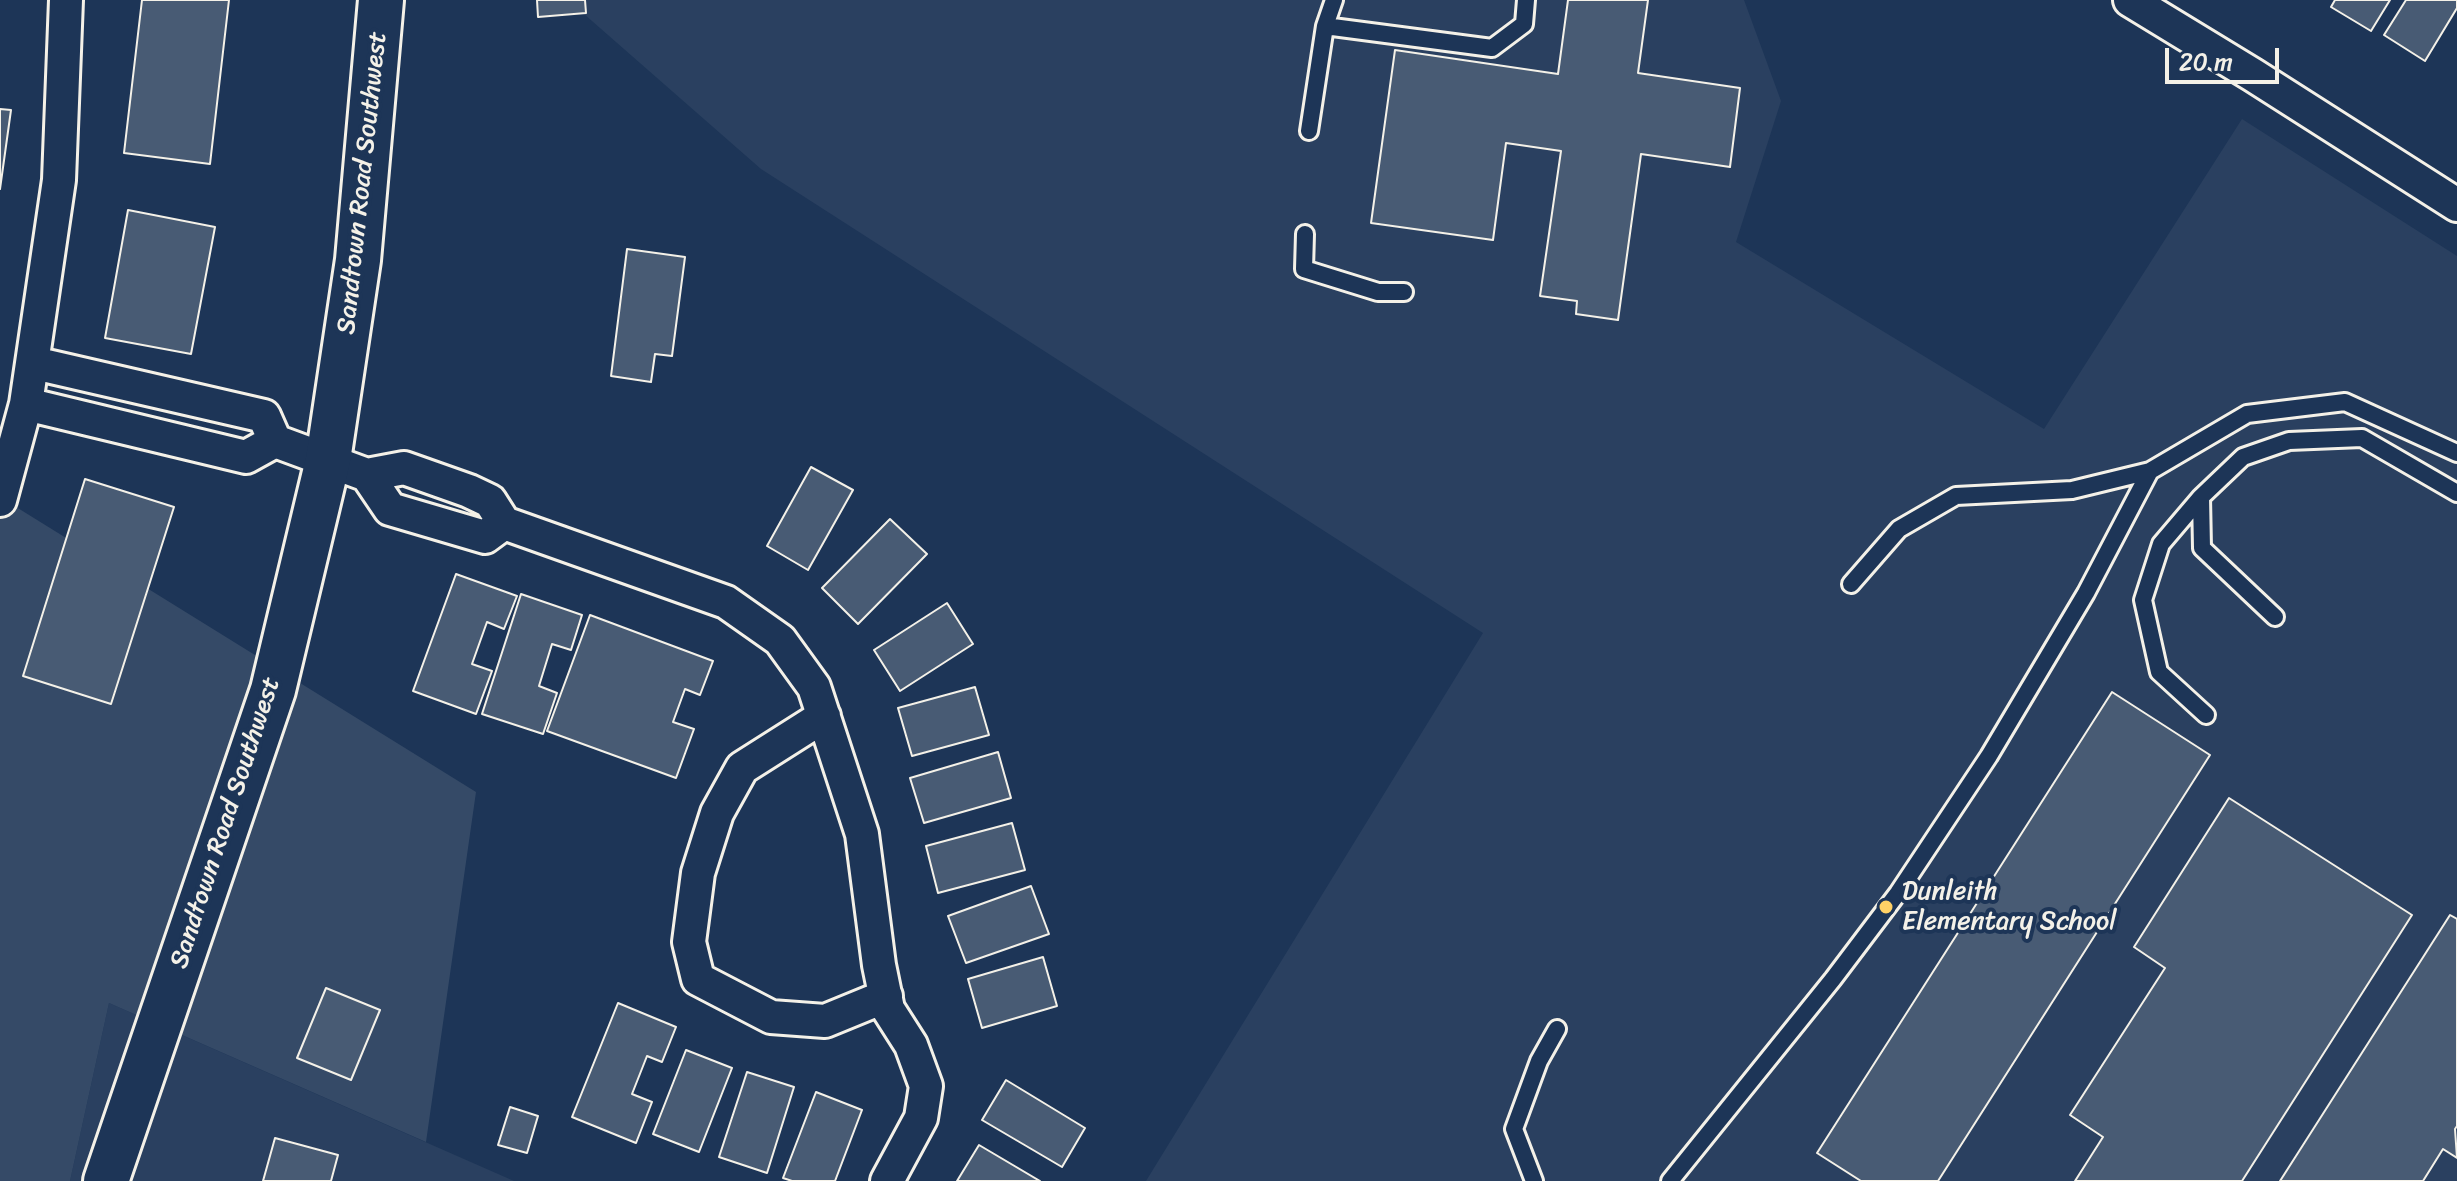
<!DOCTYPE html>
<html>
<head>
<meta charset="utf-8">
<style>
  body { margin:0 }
  #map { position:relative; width:2457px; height:1181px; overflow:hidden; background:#1d3557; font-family:Sriracha,sans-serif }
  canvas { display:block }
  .scale { position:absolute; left:2165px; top:48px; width:114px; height:36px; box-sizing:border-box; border:4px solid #f4f1e8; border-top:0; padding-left:10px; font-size:24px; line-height:28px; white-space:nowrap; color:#f4f1e8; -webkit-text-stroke:6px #1d3557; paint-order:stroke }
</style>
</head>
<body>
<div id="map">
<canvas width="2457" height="1181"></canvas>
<div class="scale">20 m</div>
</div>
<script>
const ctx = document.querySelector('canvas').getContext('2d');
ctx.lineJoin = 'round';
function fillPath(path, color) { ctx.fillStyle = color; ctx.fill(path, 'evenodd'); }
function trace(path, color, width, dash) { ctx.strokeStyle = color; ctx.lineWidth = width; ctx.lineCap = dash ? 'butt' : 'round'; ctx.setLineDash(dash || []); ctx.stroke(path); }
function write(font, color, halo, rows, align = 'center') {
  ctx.font = font + ' Sriracha,sans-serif'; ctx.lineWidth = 8; ctx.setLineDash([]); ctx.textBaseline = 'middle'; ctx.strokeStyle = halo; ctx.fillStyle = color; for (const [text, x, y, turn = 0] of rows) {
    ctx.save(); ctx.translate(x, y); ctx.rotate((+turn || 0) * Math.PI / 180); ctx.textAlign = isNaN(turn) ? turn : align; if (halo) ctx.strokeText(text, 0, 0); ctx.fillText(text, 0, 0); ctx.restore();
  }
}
fillPath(new Path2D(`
  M 568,0 L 1744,0 L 1781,101 L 1736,242 L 2044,429 L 2242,119 L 2457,256 L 2457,1181 L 1146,1181 L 1483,633 L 761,169 Z
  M 109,1003 L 514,1181 L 70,1181 Z`), '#2a4060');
fillPath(new Path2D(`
  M 0,497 L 476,792 L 426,1142 L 109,1003 L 70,1181 L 0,1181 Z`), '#354a67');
const building = new Path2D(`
  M 142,0 L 229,0 L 210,164 L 124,153 Z
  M 537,0 L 585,0 L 586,13 L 538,17 Z
  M 1568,0 L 1648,0 L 1638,73 L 1740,88 L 1730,167 L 1641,154 L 1618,320 L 1576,314 L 1577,301 L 1540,296 L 1561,151 L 1506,143 L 1493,240 L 1371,223 L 1395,50 L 1558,74 Z
  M 2335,0 L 2390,0 L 2371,31 L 2331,7 Z
  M 2406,0 L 2457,0 L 2457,8 L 2425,61 L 2384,35 Z
  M 0,109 L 11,110 L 0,189 Z
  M 128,210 L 215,227 L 191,354 L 105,338 Z
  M 627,249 L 685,257 L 672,356 L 655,354 L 651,382 L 611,376 Z
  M 811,467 L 853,490 L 808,570 L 767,546 Z
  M 85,479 L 174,507 L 111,704 L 23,676 Z
  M 890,519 L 927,554 L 858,624 L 822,588 Z
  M 456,574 L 517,596 L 504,629 L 487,622 L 472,664 L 492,671 L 476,714 L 413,691 Z
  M 521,594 L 582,615 L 571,650 L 552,644 L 539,686 L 557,693 L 543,734 L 482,714 Z
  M 947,603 L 973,644 L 900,691 L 874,650 Z
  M 590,615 L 713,661 L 700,695 L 685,689 L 673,722 L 694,729 L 676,778 L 547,731 Z
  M 975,687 L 989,735 L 912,756 L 898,708 Z
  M 2112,692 L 2210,755 L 1938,1181 L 1861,1181 L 1817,1153 Z
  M 998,752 L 1011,798 L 924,823 L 910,778 Z
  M 2229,798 L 2412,915 L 2242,1181 L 2075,1181 L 2103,1137 L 2070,1115 L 2165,968 L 2134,947 Z
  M 1012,823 L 1025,870 L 938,893 L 926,846 Z
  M 1031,886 L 1049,934 L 966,963 L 948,916 Z
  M 2450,915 L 2457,919 L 2457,1126 L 2455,1129 L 2457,1158 L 2443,1149 L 2423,1181 L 2280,1181 Z
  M 1043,957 L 1057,1006 L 982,1028 L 968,979 Z
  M 326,988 L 380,1010 L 351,1080 L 297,1058 Z
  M 618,1003 L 676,1027 L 662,1062 L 647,1056 L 632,1094 L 652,1102 L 636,1143 L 572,1117 Z
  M 686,1050 L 732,1068 L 699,1152 L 653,1134 Z
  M 747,1072 L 794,1087 L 767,1173 L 719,1157 Z
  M 1006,1080 L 1085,1128 L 1062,1167 L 982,1120 Z
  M 816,1092 L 862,1110 L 835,1181 L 792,1181 L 783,1178 Z
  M 510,1107 L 538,1116 L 527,1153 L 498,1145 Z
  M 275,1138 L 338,1155 L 331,1181 L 263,1181 Z
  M 979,1145 L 1040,1181 L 957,1181 Z`);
fillPath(building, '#485b74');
trace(building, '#f4f1e8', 2);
const lane = new Path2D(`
  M 1325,26 L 1492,48 L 1524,24 L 1526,0
  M 1309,131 L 1325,26 L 1334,0
  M 1305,234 L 1304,269 L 1378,292 L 1404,292
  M 2201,497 L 2202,548 L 2275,617
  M 1851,584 L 1899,529 L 1956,496 L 2072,490 L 2150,471 L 2247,414 L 2345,402 L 2457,453
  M 2206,715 L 2159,672 L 2143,600 L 2161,544 L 2201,497 L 2243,457 L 2289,441 L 2362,438 L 2457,493
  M 1534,1181 L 1514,1129 L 1539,1061 L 1557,1029
  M 1670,1181 L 1833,979 L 1898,893 L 1989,756 L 2086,593 L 2150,471`);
const street = new Path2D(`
  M 2130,0 L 2253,75 L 2457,205
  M 34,363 L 264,416 L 275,441 L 367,475 L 404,468 L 469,491 L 490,501 L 504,523 L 726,602 L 780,640 L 814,687 L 862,834 L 879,965 L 888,1009 L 911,1045 L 926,1086 L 921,1118 L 887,1181
  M 26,404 L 246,457 L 275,441
  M 367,475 L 390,509 L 485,537 L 504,523
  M 0,500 L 26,404 L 59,180 L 66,0
  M 824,716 L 742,768 L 717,813 L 698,873 L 689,942 L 698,979 L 771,1017 L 825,1021 L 886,996`);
const secondary = new Path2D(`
  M 106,1181 L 273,690 L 328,460 L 358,260 L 381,0`);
trace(lane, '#f4f1e8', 22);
trace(street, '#f4f1e8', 38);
trace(secondary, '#f4f1e8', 50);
trace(lane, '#1d3557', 16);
trace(street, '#1d3557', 32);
trace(secondary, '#1d3557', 44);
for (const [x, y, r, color] of [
  [1886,907,8,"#ffd166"]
]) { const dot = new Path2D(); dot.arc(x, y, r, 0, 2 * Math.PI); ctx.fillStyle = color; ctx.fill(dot); trace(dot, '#1d3557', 3); }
write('26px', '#f4f1e8', '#1d3557', [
  ["Sandtown Road Southwest",363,183,-84],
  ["Sandtown Road Southwest",226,823,-72]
]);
write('26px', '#f4f1e8', '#1d3557', [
  ["Dunleith",1902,892],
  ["Elementary School",1902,922]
], 'left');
</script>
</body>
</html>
